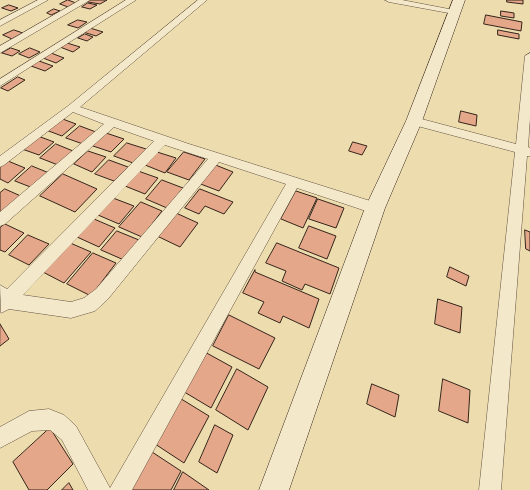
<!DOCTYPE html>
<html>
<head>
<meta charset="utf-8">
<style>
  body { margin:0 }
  canvas { display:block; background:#eddcad }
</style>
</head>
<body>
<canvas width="530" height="490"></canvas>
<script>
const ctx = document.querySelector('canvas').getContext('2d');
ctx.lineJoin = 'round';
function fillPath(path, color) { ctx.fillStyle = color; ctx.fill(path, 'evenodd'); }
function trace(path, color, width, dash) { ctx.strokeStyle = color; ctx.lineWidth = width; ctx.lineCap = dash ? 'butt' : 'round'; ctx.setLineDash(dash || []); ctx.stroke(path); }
const building = new Path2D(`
  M 68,0 L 76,3 L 68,7 L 60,4 Z
  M 90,0 L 107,0 L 100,4 L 88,2 Z
  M 507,0 L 523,0 L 523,4 L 507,2 Z
  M 88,3 L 97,5 L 90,9 L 82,7 Z
  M 9,5 L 18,8 L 11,11 L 2,8 Z
  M 54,9 L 60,11 L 51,15 L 47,13 Z
  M 501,11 L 514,13 L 514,18 L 501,16 Z
  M 486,15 L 522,22 L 521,31 L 484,24 Z
  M 78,20 L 87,22 L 78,28 L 68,25 Z
  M 90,28 L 103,32 L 96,36 L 83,32 Z
  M 14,30 L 23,33 L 12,39 L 3,35 Z
  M 498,30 L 519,34 L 519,39 L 498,35 Z
  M 85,34 L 93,37 L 87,41 L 78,38 Z
  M 67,43 L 80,47 L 73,52 L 60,47 Z
  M 11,48 L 20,51 L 12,56 L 2,53 Z
  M 30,48 L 40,52 L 29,58 L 19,54 Z
  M 51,53 L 64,58 L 56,63 L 43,58 Z
  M 39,61 L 53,66 L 45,71 L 31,66 Z
  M 18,77 L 25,80 L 8,91 L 1,88 Z
  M 461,111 L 477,115 L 476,126 L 459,122 Z
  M 60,118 L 76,124 L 62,136 L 46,130 Z
  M 80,126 L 96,132 L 83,144 L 66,138 Z
  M 106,133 L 124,139 L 111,152 L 93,146 Z
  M 38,136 L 54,142 L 39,155 L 22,149 Z
  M 353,142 L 367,146 L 362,155 L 349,151 Z
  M 127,143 L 146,149 L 133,163 L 114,156 Z
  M 56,144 L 73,151 L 58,165 L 40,158 Z
  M 88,151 L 106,157 L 92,172 L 74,164 Z
  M 157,152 L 176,158 L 165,173 L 145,165 Z
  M 184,152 L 205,159 L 189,180 L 167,172 Z
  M 109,160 L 128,167 L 114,181 L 95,174 Z
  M 8,161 L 25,168 L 8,183 L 0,179 L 0,167 Z
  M 213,164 L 233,172 L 219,191 L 198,183 Z
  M 32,166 L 49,173 L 33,188 L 15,181 Z
  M 138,171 L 158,178 L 145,194 L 125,186 Z
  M 63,174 L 97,189 L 75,212 L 40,196 Z
  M 162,180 L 183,188 L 167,208 L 146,199 Z
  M 5,189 L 23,197 L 4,214 L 0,212 L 0,193 Z
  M 200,189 L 233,202 L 224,214 L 205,206 L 199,214 L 185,208 Z
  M 296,191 L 317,198 L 303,228 L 281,219 Z
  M 113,198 L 134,206 L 119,224 L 98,215 Z
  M 318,199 L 344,208 L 336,228 L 309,219 Z
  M 141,202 L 162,211 L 142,237 L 119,227 Z
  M 176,213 L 198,223 L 180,247 L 157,236 Z
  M 94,219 L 115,228 L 99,247 L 77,237 Z
  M 5,224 L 24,233 L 5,252 L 0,250 L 0,228 Z
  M 309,226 L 336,236 L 327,259 L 299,248 Z
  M 525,230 L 530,232 L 530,251 L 526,249 Z
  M 117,231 L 139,240 L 124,260 L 101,250 Z
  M 28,235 L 49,244 L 29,265 L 9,255 Z
  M 68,242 L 91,252 L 64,283 L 41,271 Z
  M 277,243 L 339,268 L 330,294 L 305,284 L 302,290 L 282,281 L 286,271 L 266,263 Z
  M 93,253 L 116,263 L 91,296 L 67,284 Z
  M 450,267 L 469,276 L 466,286 L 447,277 Z
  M 255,270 L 255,272 L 319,299 L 309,328 L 283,316 L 280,323 L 258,313 L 264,302 L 243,293 Z
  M 438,299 L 462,307 L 460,333 L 435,324 Z
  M 229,315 L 275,338 L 259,369 L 213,346 Z
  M 0,324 L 9,339 L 0,346 Z
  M 203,351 L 232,367 L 211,408 L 181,390 Z
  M 237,369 L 268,387 L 248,430 L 216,410 Z
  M 443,379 L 470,390 L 468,423 L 439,411 Z
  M 372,384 L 399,395 L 395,417 L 367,404 Z
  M 178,397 L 209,416 L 184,463 L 152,442 Z
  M 215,425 L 233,435 L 217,473 L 199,462 Z
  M 50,428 L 73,464 L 47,490 L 29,490 L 13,462 Z
  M 149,450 L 181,471 L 171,490 L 125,490 Z
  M 183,472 L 209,490 L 174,490 Z
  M 69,483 L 73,490 L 62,490 Z`);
fillPath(building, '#e4a789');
trace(building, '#35241b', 1);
const street = new Path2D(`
  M 38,0 L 48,0 L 0,26 L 0,20 Z
  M 80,0 L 90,0 L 0,53 L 0,46 Z
  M 126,0 L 136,0 L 0,86 L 0,79 Z
  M 198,0 L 207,0 L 80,107 L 189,144 L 380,204 L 382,208 L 380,212 L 375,214 L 297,188 L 132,490 L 88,490 L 62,440 L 50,430 L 32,431 L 0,448 L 0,427 L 29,411 L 49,409 L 64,415 L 76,426 L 110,488 L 286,184 L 219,162 L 108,299 L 95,311 L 71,318 L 9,309 L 1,313 L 0,285 L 7,289 L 154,141 L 114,127 L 5,224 L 0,226 L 0,212 L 104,124 L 73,112 L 4,165 L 0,167 L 0,156 L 68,106 ZM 165,145 L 208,159 L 96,289 L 84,298 L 71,302 L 23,295 Z
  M 385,0 L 402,0 L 454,10 L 458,12 L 454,14 L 389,2 Z
  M 530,53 L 530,118 L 528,147 L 530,148 L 530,156 L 527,156 L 501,490 L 479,490 L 515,152 L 410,124 L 408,121 L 414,117 L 516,144 L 525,56 Z`);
const secondary = new Path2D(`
  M 453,0 L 465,0 L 422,121 L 385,208 L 289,490 L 259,490 L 365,208 L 406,121 Z`);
trace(street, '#635240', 1);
trace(secondary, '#35241b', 1);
fillPath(street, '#f3e8ca');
fillPath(secondary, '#f3e8ca');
</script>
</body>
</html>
